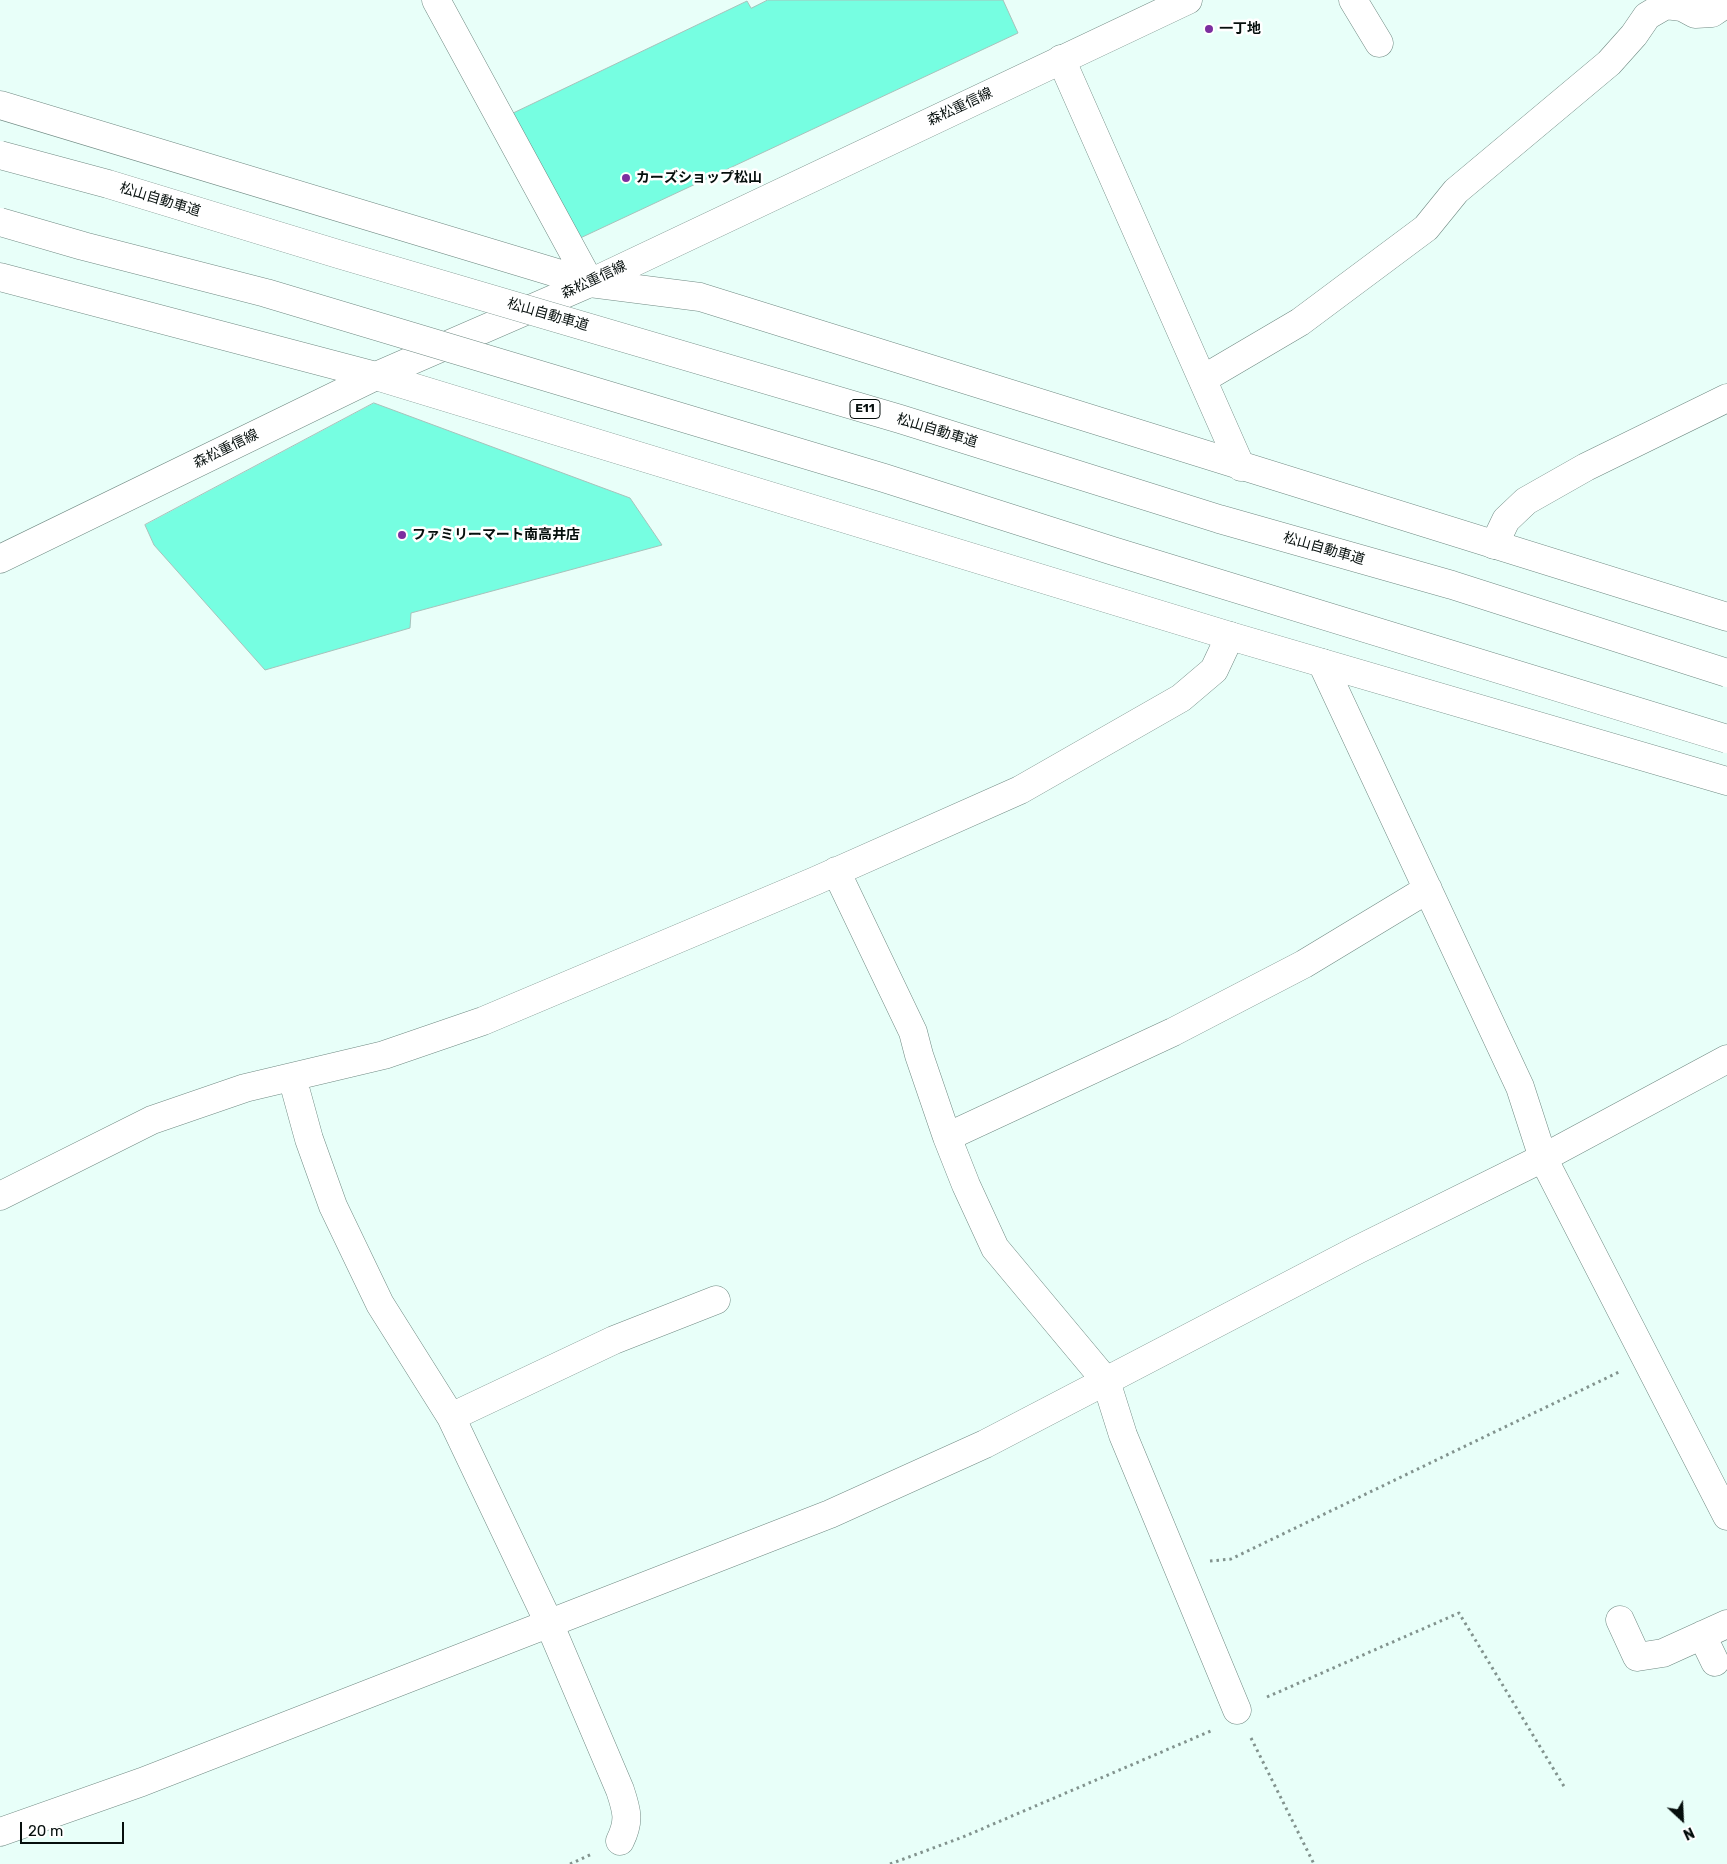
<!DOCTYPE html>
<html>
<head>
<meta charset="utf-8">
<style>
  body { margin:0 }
  #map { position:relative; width:1727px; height:1864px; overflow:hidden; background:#e8fff9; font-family:Rubik,sans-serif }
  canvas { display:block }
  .north { position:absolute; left:1657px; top:1794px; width:50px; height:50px; -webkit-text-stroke:4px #fff; paint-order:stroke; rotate:155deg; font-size:14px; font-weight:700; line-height:20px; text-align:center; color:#060f0d }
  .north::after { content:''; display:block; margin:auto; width:18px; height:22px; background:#060f0d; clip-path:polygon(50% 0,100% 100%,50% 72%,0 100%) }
  .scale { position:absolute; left:20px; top:1822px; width:104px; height:22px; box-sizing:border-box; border:2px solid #060f0d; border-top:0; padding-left:6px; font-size:15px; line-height:18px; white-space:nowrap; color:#060f0d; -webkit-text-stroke:4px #fff; paint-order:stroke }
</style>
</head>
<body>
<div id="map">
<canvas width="1727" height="1864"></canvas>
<div class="north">N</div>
<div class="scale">20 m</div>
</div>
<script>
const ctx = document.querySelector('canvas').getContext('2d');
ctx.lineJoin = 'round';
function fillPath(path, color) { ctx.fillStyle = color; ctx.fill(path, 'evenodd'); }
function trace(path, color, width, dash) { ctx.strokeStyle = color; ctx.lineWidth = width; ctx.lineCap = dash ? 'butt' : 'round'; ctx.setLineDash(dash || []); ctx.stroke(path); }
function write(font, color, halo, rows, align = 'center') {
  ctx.font = font + ' Rubik,"Noto Sans JP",sans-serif'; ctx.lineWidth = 5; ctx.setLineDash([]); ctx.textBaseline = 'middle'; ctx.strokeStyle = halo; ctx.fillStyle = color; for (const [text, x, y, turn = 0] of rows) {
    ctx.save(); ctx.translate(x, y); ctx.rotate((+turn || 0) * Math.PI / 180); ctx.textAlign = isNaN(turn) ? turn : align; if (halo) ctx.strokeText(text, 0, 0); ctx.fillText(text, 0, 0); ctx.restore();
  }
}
const building = new Path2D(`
  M 768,0 L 1003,0 L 1018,33 L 576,240 L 509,115 L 747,1 L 751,8 Z
  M 374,403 L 630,498 L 662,545 L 411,613 L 410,628 L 265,670 L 154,545 L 145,525 Z`);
fillPath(building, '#76fee1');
trace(building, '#a7c2bb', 1);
const minor = new Path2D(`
  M 436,0 L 590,283
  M 1353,0 L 1379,43
  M 1061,59 L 1241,467
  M 0,105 L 590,283
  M 1203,379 L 1300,322 L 1426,228 L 1456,191 L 1609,63 L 1634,35 L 1647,16 L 1666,5 L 1682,7 L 1695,14 L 1712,13 L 1727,3
  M 1494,545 L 1506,520 L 1526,501 L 1586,467 L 1727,398
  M 1322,663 L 1520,1087 L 1543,1158 L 1727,1516
  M 836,871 L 913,1032 L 919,1055 L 947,1137 L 966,1185 L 995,1248 L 1106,1381 L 1123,1435 L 1237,1710
  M 292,1077 L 309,1139 L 333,1206 L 380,1304 L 451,1417 L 549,1623 L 620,1790 C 627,1811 630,1821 620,1841
  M 947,1137 L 1173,1032 L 1304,964 L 1428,889
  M 0,1196 L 152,1120 L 245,1088 L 384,1055 L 483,1021 L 815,881 L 1020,790 L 1181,698 L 1214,670 L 1230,636
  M 451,1417 L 614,1340 L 716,1300
  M 1620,1620 L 1637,1657 L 1663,1653 L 1727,1624
  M 1702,1635 L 1715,1662
  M 0,1832 L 142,1782 L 830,1514 L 985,1444 L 1357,1250 L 1543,1158 L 1727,1059`);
const tertiary = new Path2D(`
  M 0,277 L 376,376 L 1230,636 L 1727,781
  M 590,283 L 700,297 L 1727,617`);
const secondary = new Path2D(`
  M 0,559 L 376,376 L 590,283 L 1188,0`);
trace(minor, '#708a83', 29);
trace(tertiary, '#708a83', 29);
trace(secondary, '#708a83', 29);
trace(new Path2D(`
  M 1210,1561 L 1231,1559 L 1619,1372
  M 1267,1697 L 1459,1613 L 1565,1788
  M 1251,1738 L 1314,1864
  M 570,1864 L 592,1854
  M 890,1864 L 963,1837 L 1213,1730`), '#82938e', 3, [2.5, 4]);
trace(minor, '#fff', 28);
trace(tertiary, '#fff', 28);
trace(secondary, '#fff', 28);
const motorwayBridge = new Path2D(`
  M 0,155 L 108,184 L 338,254 L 900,419 L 1219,519 L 1452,585 L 1727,673
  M 0,222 L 83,246 L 266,293 L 884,478 L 1113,551 L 1727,739`);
trace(motorwayBridge, '#708a83', 29, []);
trace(motorwayBridge, '#fff', 28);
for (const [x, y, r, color] of [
  [1209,29,5,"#7c2e9f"],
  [626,178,5,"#7c2e9f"],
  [402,535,5,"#7c2e9f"]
]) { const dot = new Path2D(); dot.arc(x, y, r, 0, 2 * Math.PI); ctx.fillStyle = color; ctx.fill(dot); trace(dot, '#fff', 2); }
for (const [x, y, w] of [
  [865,409,30]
]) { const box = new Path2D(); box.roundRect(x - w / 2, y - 9.5, w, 19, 4); ctx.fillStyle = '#fff'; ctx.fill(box); trace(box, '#060f0d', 1); }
write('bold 12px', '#060f0d', null, [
  ["E11",865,409]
]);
write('bold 14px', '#060f0d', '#fff', [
  ["一丁地",1219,29],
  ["カーズショップ松山",636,178],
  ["ファミリーマート南高井店",412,535]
], 'left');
write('14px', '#060f0d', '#fff', [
  ["森松重信線",960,107,-25],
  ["松山自動車道",160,200,17],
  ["森松重信線",594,280,-25],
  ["松山自動車道",548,315,16],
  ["松山自動車道",937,431,17],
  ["森松重信線",226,449,-26],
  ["松山自動車道",1324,549,16]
]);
</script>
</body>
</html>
